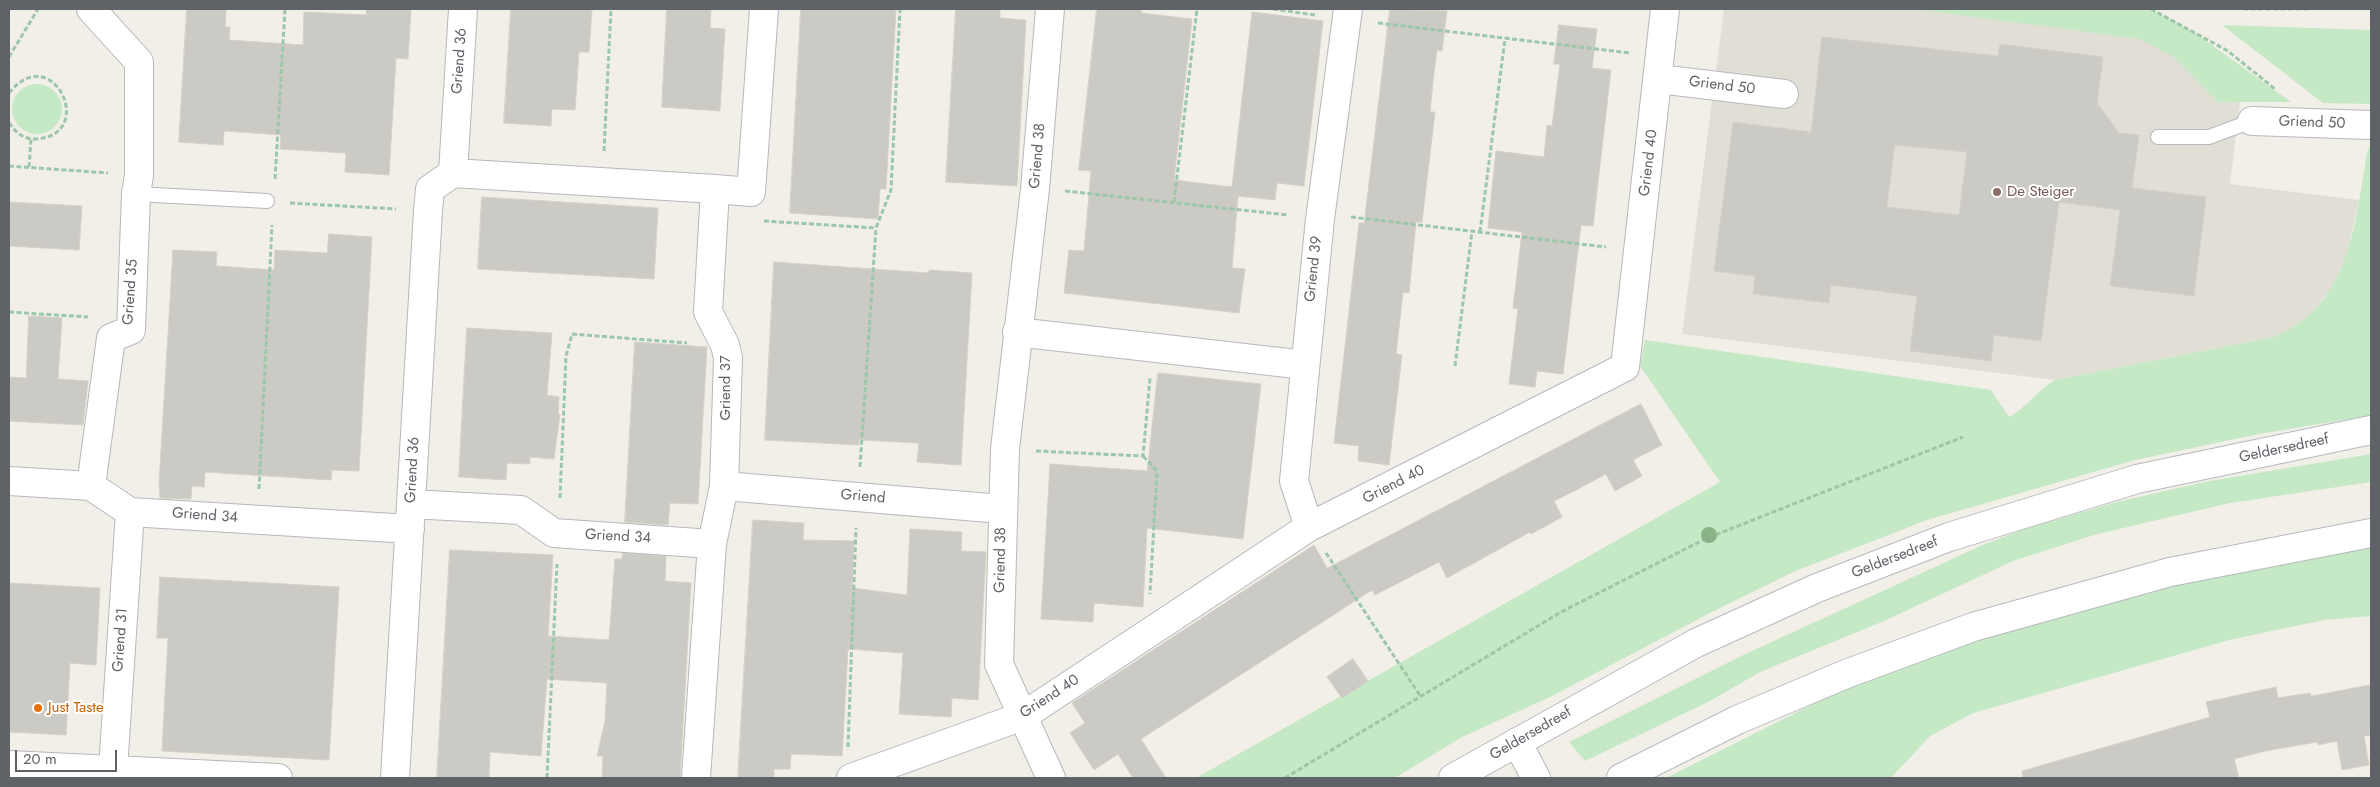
<!DOCTYPE html>
<html>
<head>
<meta charset="utf-8">
<style>
  body { margin:0 }
  #map { position:relative; width:2380px; height:787px; overflow:hidden; background:#f1efe8; font-family:Jost,sans-serif }
  canvas { display:block }
  .frame { position:absolute; inset:0; border:10px solid #5f6368; pointer-events:none }
  .scale { position:absolute; left:15px; top:750px; width:102px; height:22px; box-sizing:border-box; border:2px solid #5f6368; border-top:0; padding-left:6px; font-size:15px; line-height:18px; white-space:nowrap; color:#5f6368; -webkit-text-stroke:4px #fff; paint-order:stroke }
</style>
</head>
<body>
<div id="map">
<canvas width="2380" height="787"></canvas>
<div class="frame"></div>
<div class="scale">20 m</div>
</div>
<script>
const ctx = document.querySelector('canvas').getContext('2d');
ctx.lineJoin = 'round';
function fillPath(path, color) { ctx.fillStyle = color; ctx.fill(path, 'evenodd'); }
function trace(path, color, width, dash) { ctx.strokeStyle = color; ctx.lineWidth = width; ctx.lineCap = dash ? 'butt' : 'round'; ctx.setLineDash(dash || []); ctx.stroke(path); }
function write(font, color, halo, rows, align = 'center') {
  ctx.font = font + ' Jost,sans-serif'; ctx.lineWidth = 4; ctx.setLineDash([]); ctx.textBaseline = 'middle'; ctx.strokeStyle = halo; ctx.fillStyle = color; for (const [text, x, y, turn = 0] of rows) {
    ctx.save(); ctx.translate(x, y); ctx.rotate((+turn || 0) * Math.PI / 180); ctx.textAlign = isNaN(turn) ? turn : align; if (halo) ctx.strokeText(text, 0, 0); ctx.fillText(text, 0, 0); ctx.restore();
  }
}
fillPath(new Path2D(`
  M 1724,9 L 2050,9 L 2133,21 L 2240,102 L 2230,184 L 2359,200 L 2347,253 L 2334,284 L 2312,312 L 2296,327 L 2274,337 L 2055,380 L 1682,334 Z`), '#e1ded6');
fillPath(new Path2D(`
  M 1915,9 L 2150,9 L 2195,33 L 2291,102 L 2218,102 L 2174,57 L 2140,39 Z
  M 2222,25 L 2371,30 L 2371,104 L 2323,103 Z
  M12 109a25 25 0 1 1 50 0a25 25 0 1 1-50 0Z
  M 2371,142 L 2371,415 L 2368,416 L 2259,434 L 2135,460 L 1927,520 L 1793,572 L 1708,614 L 1552,696 L 1462,737 L 1395,778 L 1196,778 L 1720,482 L 1640,366 L 1645,340 L 1991,390 L 2009,417 C 2027,407 2038,390 2055,380 L 2274,337 C 2350,305 2355,223 2367,153 Z
  M 2371,454 L 2371,482 L 2230,503 L 2157,520 L 2094,535 L 2013,561 L 1884,621 L 1760,672 L 1710,701 L 1585,761 L 1569,742 L 1739,657 L 1985,544 L 2027,528 L 2117,502 L 2204,482 Z
  M 2371,537 L 2371,616 L 2324,620 L 2229,640 L 1973,713 L 1930,736 L 1891,778 L 1666,778 L 1847,687 L 2034,614 Z`), '#c5e8c5');
const building = new Path2D(`
  M 187,9 L 226,9 L 225,27 L 230,27 L 229,40 L 303,45 L 304,12 L 366,15 L 367,9 L 411,9 L 408,59 L 396,58 L 389,175 L 345,172 L 346,153 L 280,149 L 281,135 L 224,131 L 223,145 L 179,142 Z
  M 511,9 L 592,9 L 589,52 L 579,52 L 575,110 L 552,109 L 551,126 L 504,123 Z
  M 667,9 L 711,9 L 710,28 L 725,29 L 720,111 L 662,107 Z
  M 801,9 L 896,9 L 886,189 L 880,189 L 878,219 L 790,213 Z
  M 956,9 L 1000,9 L 1000,18 L 1026,20 L 1017,186 L 946,182 Z
  M 1097,9 L 1142,9 L 1141,13 L 1192,19 L 1174,180 L 1232,187 L 1252,12 L 1323,21 L 1304,186 L 1277,183 L 1275,200 L 1238,196 L 1232,268 L 1245,269 L 1239,313 L 1064,293 L 1069,250 L 1084,251 L 1091,171 L 1079,170 Z
  M 1390,9 L 1447,11 L 1442,51 L 1437,50 L 1433,81 L 1430,112 L 1435,112 L 1422,222 L 1416,222 L 1409,293 L 1403,292 L 1396,354 L 1402,355 L 1389,465 L 1358,461 L 1359,446 L 1334,443 L 1359,223 L 1364,223 Z
  M 1559,25 L 1597,29 L 1592,68 L 1611,70 L 1593,226 L 1581,225 L 1563,374 L 1537,371 L 1535,387 L 1509,384 L 1518,309 L 1513,308 L 1522,232 L 1488,228 L 1496,151 L 1544,157 L 1547,125 L 1552,126 L 1560,64 L 1554,64 Z
  M 1822,37 L 1998,56 L 2000,44 L 2103,57 L 2097,103 L 2119,133 L 2139,135 L 2132,188 L 2206,197 L 2194,296 L 2110,286 L 2120,210 L 2059,202 L 2041,341 L 1994,335 L 1991,361 L 1910,351 L 1917,296 L 1831,285 L 1829,303 L 1753,294 L 1755,276 L 1714,271 L 1733,122 L 1811,132 ZM 1895,145 L 1967,152 L 1959,215 L 1887,207 Z
  M 482,197 L 658,208 L 654,279 L 478,269 Z
  M 9,202 L 82,206 L 79,250 L 9,246 Z
  M 329,234 L 372,237 L 359,471 L 332,470 L 331,480 L 205,472 L 204,487 L 192,486 L 191,499 L 160,498 L 159,484 L 173,250 L 217,252 L 216,266 L 274,270 L 275,250 L 327,253 Z
  M 774,262 L 929,273 L 929,270 L 972,273 L 961,465 L 917,462 L 919,443 L 859,440 L 859,445 L 765,440 Z
  M 29,316 L 62,318 L 58,379 L 88,381 L 83,425 L 9,421 L 9,377 L 26,378 Z
  M 467,328 L 552,333 L 547,395 L 559,397 L 558,414 L 560,414 L 554,459 L 530,457 L 530,464 L 507,463 L 506,480 L 459,477 Z
  M 635,342 L 707,347 L 698,504 L 670,503 L 668,525 L 625,522 Z
  M 1158,373 L 1261,384 L 1243,539 L 1147,528 L 1143,607 L 1094,603 L 1093,622 L 1041,619 L 1050,464 L 1147,471 Z
  M 1641,404 L 1662,445 L 1633,460 L 1642,476 L 1615,491 L 1606,474 L 1578,489 L 1554,501 L 1562,517 L 1531,534 L 1530,532 L 1447,578 L 1439,562 L 1375,595 L 1372,590 L 1141,739 L 1166,778 L 1133,778 L 1118,754 L 1094,770 L 1070,733 L 1085,723 L 1072,703 L 1314,545 L 1327,568 Z
  M 753,520 L 804,523 L 803,540 L 854,541 L 852,588 L 907,595 L 910,529 L 962,532 L 961,551 L 986,552 L 978,700 L 952,698 L 951,717 L 899,714 L 903,653 L 848,649 L 842,756 L 791,754 L 790,769 L 774,769 L 774,778 L 738,778 Z
  M 450,550 L 553,555 L 548,636 L 609,640 L 615,559 L 622,559 L 623,553 L 666,556 L 665,581 L 691,583 L 680,778 L 602,778 L 603,756 L 597,756 L 605,721 L 607,683 L 547,679 L 541,756 L 490,752 L 489,778 L 437,778 Z
  M 160,577 L 339,587 L 329,760 L 162,751 L 168,638 L 157,638 Z
  M 9,583 L 100,588 L 96,665 L 70,663 L 66,735 L 9,732 Z
  M 1353,659 L 1368,681 L 1342,698 L 1327,677 Z
  M 2371,685 L 2371,735 L 2364,736 L 2369,765 L 2342,770 L 2337,741 L 2318,745 L 2317,742 L 2265,751 L 2234,759 L 2239,778 L 2023,778 L 2022,771 L 2210,717 L 2206,702 L 2276,687 L 2278,698 L 2310,693 L 2311,696 Z`);
fillPath(building, '#cccac5');
trace(building, '#d6d1c6', 1);
const lane = new Path2D(`
  M 2158,137 L 2209,137 L 2252,121
  M 136,194 L 267,201`);
const street = new Path2D(`
  M 91,9 L 139,62 L 139,175 L 136,194 L 131,330 L 111,338 L 91,486
  M 1050,9 L 1035,189 L 1005,449 L 999,664 L 1051,778
  M 1659,79 L 1784,94
  M 2252,121 L 2371,125
  M 453,173 L 715,189
  M 1017,332 L 1305,365
  M 9,481 L 91,486 L 130,512 L 410,529
  M 724,486 L 1002,509
  M 411,504 L 521,510 L 554,533 L 712,544
  M 1309,527 L 1294,481 L 1320,219 L 1348,9
  M 1517,742 L 1536,778
  M 9,765 L 278,778
  M 113,769 L 130,512
  M 395,778 L 428,211 L 430,189 L 453,173 L 463,9
  M 696,778 L 712,544 L 724,486 L 728,358 L 725,345 L 708,312 L 715,189 L 751,192 L 764,9
  M 851,778 L 1023,716 L 1309,527 L 1625,367 L 1665,9`);
const secondary = new Path2D(`
  M 1453,778 L 1696,643 L 1817,588 L 1949,537 L 2137,479 L 2371,430
  M 1621,778 L 1737,720 L 1846,674 L 1973,627 L 2170,572 L 2371,533`);
trace(lane, '#b5b8bc', 16);
trace(street, '#b5b8bc', 30);
trace(secondary, '#b6babf', 30);
trace(new Path2D(`
  M 1273,9 L 1315,15
  M 2151,9 L 2228,51 L 2275,89
  M 2243,9 L 2311,9
  M 1378,23 L 1630,53
  M 9,57 L 38,9
  M 9,93 C 52,39 98,134 37,139 C 25,140 15,133 9,122
  M 604,151 L 611,9
  M 9,166 L 108,173
  M 29,167 L 31,139
  M 275,179 L 285,9
  M 1065,191 L 1288,215
  M 1174,202 L 1197,9
  M 290,203 L 396,209
  M 1351,217 L 1606,247
  M 764,221 L 876,228
  M 1480,232 L 1505,39
  M 9,312 L 88,317
  M 1455,366 L 1472,231
  M 1036,451 L 1143,456 L 1150,378
  M 1143,456 L 1157,471 L 1150,594
  M 860,467 L 876,228 L 891,190 L 900,9
  M 259,489 L 272,225
  M 560,498 L 566,356 L 572,334 L 687,343
  M 1326,553 L 1421,697
  M 848,747 L 856,528
  M 547,778 L 557,564
  M 1285,778 L 1561,612 L 1705,539 L 1963,437`), '#9cc7a9', 3, [5, 2.5]);
trace(lane, '#fff', 14);
trace(street, '#fff', 28);
trace(secondary, '#fff', 28);
ctx.fillStyle = '#89b387';
for (const [x, y] of [
  [1709,535]
]) { ctx.beginPath(); ctx.arc(x, y, 8, 0, 2 * Math.PI); ctx.fill(); }
for (const [x, y, r, color] of [
  [1997,192,5,"#8d6e63"],
  [38,708,5,"#e8710a"]
]) { const dot = new Path2D(); dot.arc(x, y, r, 0, 2 * Math.PI); ctx.fillStyle = color; ctx.fill(dot); trace(dot, '#fff', 2); }
write('15px', '#5f6368', '#fff', [
  ["Griend 36",460,61,-86],
  ["Griend 50",1722,86,7],
  ["Griend 50",2312,123,2],
  ["Griend 38",1038,156,-85],
  ["Griend 40",1649,163,-83],
  ["Griend 39",1314,269,-84],
  ["Griend 35",131,292,-86],
  ["Griend 37",726,388,-90],
  ["Geldersedreef",2284,449,-12],
  ["Griend 36",413,470,-87],
  ["Griend 40",1394,485,-27],
  ["Griend",863,497,5],
  ["Griend 34",205,516,4],
  ["Griend 34",618,537,3],
  ["Geldersedreef",1895,558,-21],
  ["Griend 38",1001,560,-89],
  ["Griend 31",121,640,-86],
  ["Griend 40",1050,697,-33],
  ["Geldersedreef",1531,734,-30]
]);
write('15px', '#785e54', '#fff', [
  ["De Steiger",2007,192]
], 'left');
write('15px', '#c56008', '#fff', [
  ["Just Taste",48,708]
], 'left');
</script>
</body>
</html>
